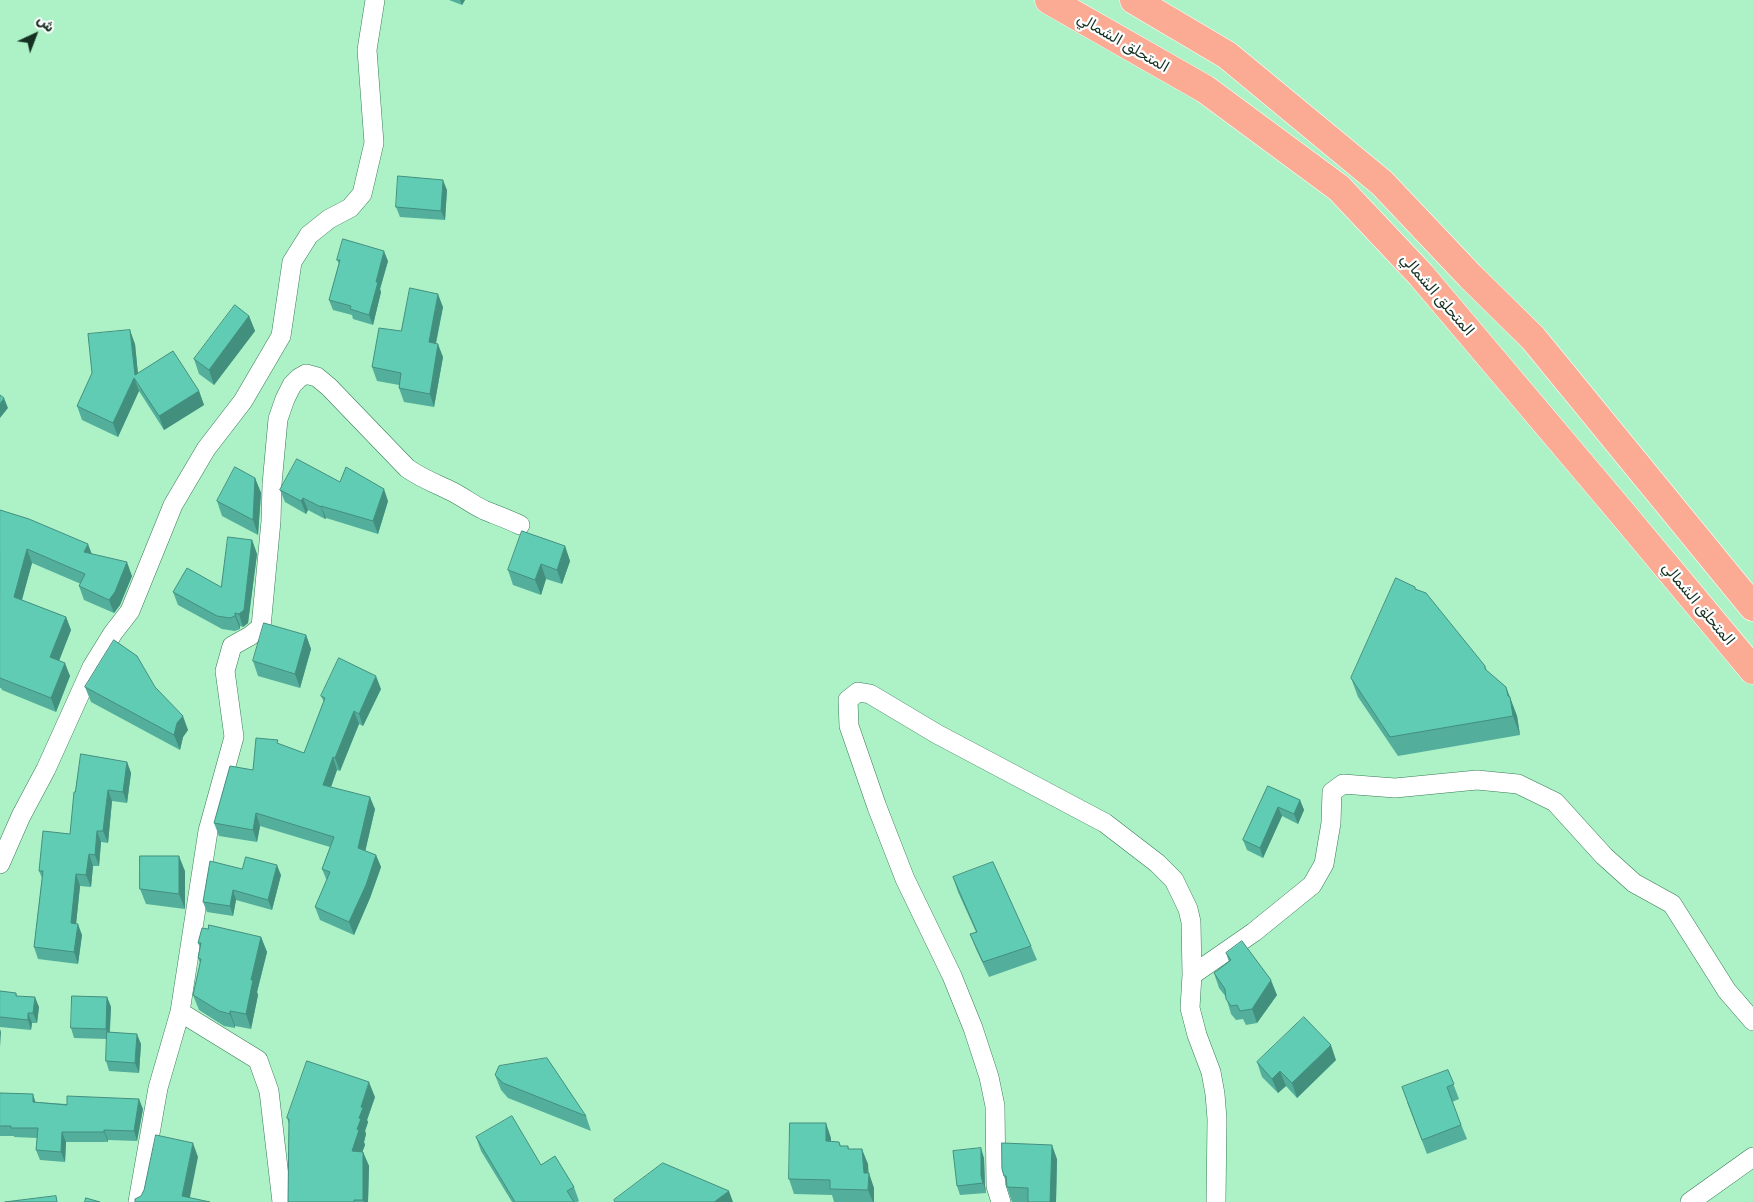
<!DOCTYPE html>
<html>
<head>
<meta charset="utf-8">
<style>
  body { margin:0 }
  #map { position:relative; width:1753px; height:1202px; overflow:hidden; background:#acf2c6; font-family:Rubik,Cairo,sans-serif }
  canvas { display:block }
  .north { position:absolute; left:10px; top:10px; width:50px; height:50px; -webkit-text-stroke:4px #fff; paint-order:stroke; rotate:43deg; font-size:14px; font-weight:700; line-height:20px; text-align:center; color:#153121 }
  .north::after { content:''; display:block; margin:auto; width:18px; height:22px; background:#153121; clip-path:polygon(50% 0,100% 100%,50% 72%,0 100%) }
</style>
</head>
<body>
<div id="map">
<canvas width="1753" height="1202"></canvas>
<div class="north">ش</div>
</div>
<script>
const ctx = document.querySelector('canvas').getContext('2d');
ctx.lineJoin = 'round';
function trace(path, color, width, dash) { ctx.strokeStyle = color; ctx.lineWidth = width; ctx.lineCap = dash ? 'butt' : 'round'; ctx.setLineDash(dash || []); ctx.stroke(path); }
function fillPath(path, color) { ctx.fillStyle = color; ctx.fill(path, 'evenodd'); }
function write(font, color, halo, rows, align = 'center') {
  ctx.font = font + ' Rubik,Cairo,sans-serif'; ctx.lineWidth = 4.5; ctx.setLineDash([]); ctx.textBaseline = 'middle'; ctx.strokeStyle = halo; ctx.fillStyle = color; for (const [text, x, y, turn = 0] of rows) {
    ctx.save(); ctx.translate(x, y); ctx.rotate((+turn || 0) * Math.PI / 180); ctx.textAlign = isNaN(turn) ? turn : align; if (halo) ctx.strokeText(text, 0, 0); ctx.fillText(text, 0, 0); ctx.restore();
  }
}
const street = new Path2D(`
  M 0,864 L 21,816 L 46,769 L 92,667 L 113,633 L 130,611 L 173,505 L 206,449 L 243,401 L 281,336 L 292,262 L 309,235 L 329,219 L 350,208 L 362,194 L 374,143 L 367,50 L 375,0
  M 1192,975 L 1254,932 L 1312,885 L 1324,864 L 1331,823 L 1332,792 L 1343,784 L 1395,788 L 1477,780 L 1518,784 L 1555,802 L 1604,856 L 1634,883 L 1672,904 L 1727,991 L 1753,1021
  M 180,1012 L 258,1060 L 269,1091 L 282,1202
  M 138,1202 L 158,1088 L 180,1012 L 208,831 L 234,737 L 225,671 L 232,646 L 250,636 L 261,627 L 271,521 L 272,484 L 278,419 L 285,399 L 292,385 L 299,378 L 306,374 L 317,377 L 329,387 L 407,468 C 422,479 437,484 453,492 C 463,497 473,505 484,510 C 496,515 508,519 520,525
  M 1001,1202 L 996,1186 L 995,1106 L 989,1077 L 973,1028 L 952,976 L 905,879 L 877,807 L 849,726 L 848,700 L 858,692 L 870,694 L 937,734 L 1105,823 L 1157,863 L 1174,880 L 1188,909 L 1191,922 L 1192,975 L 1190,1008 L 1197,1035 L 1211,1072 L 1215,1094 L 1217,1119 L 1216,1202
  M 1690,1202 L 1753,1157`);
const highway = new Path2D(`
  M 1049,0 L 1205,89 L 1339,188 L 1421,275 L 1617,507 L 1753,670
  M 1134,0 L 1227,55 L 1382,183 L 1470,276 L 1533,338 L 1753,607`);
trace(street, '#367b55', 20);
trace(highway, '#fff', 29);
trace(street, '#fff', 19);
trace(highway, '#fbaa93', 28);
fillPath(new Path2D(`
  M 449,0 L 465,0 L 462,5 Z
  M 447,190 L 445,220 L 400,217 L 396,207 Z
  M 337,260 L 388,261 L 380,289 L 381,292 L 373,325 L 353,319 L 352,315 L 333,310 L 329,300 L 339,264 Z
  M 443,307 L 436,344 L 443,357 L 434,407 L 404,402 L 399,388 L 399,385 L 377,381 L 372,367 L 401,331 Z
  M 249,316 L 255,331 L 214,385 L 199,374 L 194,359 Z
  M 135,344 L 138,373 L 199,391 L 204,405 L 164,430 L 139,391 L 118,437 L 82,420 L 77,406 Z
  M 255,478 L 261,493 L 258,535 L 222,516 L 217,501 Z
  M 340,482 L 388,501 L 378,534 L 326,518 L 325,519 L 308,510 L 306,514 L 285,502 L 280,490 Z
  M 0,510 L 92,554 L 132,576 L 120,605 L 114,613 L 84,600 L 79,586 L 81,584 L 32,563 L 22,600 L 66,617 L 71,630 L 59,661 L 70,676 L 56,712 L 2,690 L 1,688 L 0,688 Z
  M 252,540 L 257,554 L 248,623 L 243,627 L 240,626 L 240,629 L 235,631 L 222,629 L 178,605 L 173,592 L 221,587 Z
  M 565,546 L 570,561 L 562,584 L 546,579 L 541,595 L 513,585 L 508,570 Z
  M 1416,589 L 1485,666 L 1487,671 L 1506,687 L 1517,716 L 1520,735 L 1398,756 L 1358,697 L 1351,678 Z
  M 306,635 L 311,649 L 300,688 L 258,676 L 253,661 Z
  M 85,687 L 155,687 L 188,730 L 183,737 L 180,750 L 91,702 Z
  M 381,689 L 363,726 L 359,724 L 340,771 L 337,770 L 331,787 L 375,809 L 365,851 L 376,855 L 381,867 L 370,898 L 354,935 L 320,920 L 315,907 L 327,881 L 322,869 L 330,847 L 260,826 L 257,842 L 219,836 L 214,823 L 253,770 L 279,744 L 304,753 L 324,702 L 321,696 Z
  M 127,762 L 131,773 L 127,803 L 112,801 L 108,843 L 101,842 L 99,866 L 93,866 L 91,887 L 80,886 L 76,924 L 82,935 L 78,964 L 38,959 L 34,947 L 42,878 L 39,871 L 70,834 L 75,792 Z
  M 1268,786 L 1300,800 L 1304,810 L 1298,824 L 1282,816 L 1263,858 L 1247,850 L 1243,840 Z
  M 242,869 L 281,875 L 272,910 L 236,900 L 233,916 L 207,912 L 203,902 Z
  M 185,871 L 185,909 L 146,904 L 140,889 Z
  M 953,877 L 1031,946 L 1037,960 L 989,977 L 976,949 L 970,934 L 976,932 L 958,892 Z
  M 261,937 L 267,952 L 257,992 L 258,995 L 251,1029 L 235,1026 L 235,1028 L 224,1026 L 199,1010 L 193,995 L 200,963 L 198,958 L 200,948 L 198,943 Z
  M 1226,953 L 1277,995 L 1257,1023 L 1246,1025 L 1243,1019 L 1236,1020 L 1231,1014 L 1226,997 L 1219,988 L 1214,973 L 1229,962 Z
  M 0,991 L 16,993 L 17,996 L 39,1007 L 37,1023 L 32,1023 L 31,1030 L 0,1027 Z
  M 107,997 L 111,1007 L 110,1032 L 141,1044 L 139,1073 L 109,1071 L 106,1061 L 107,1039 L 74,1038 L 71,1028 Z
  M 1336,1060 L 1297,1098 L 1286,1086 L 1278,1093 L 1262,1077 L 1257,1062 Z
  M 1448,1070 L 1459,1099 L 1452,1102 L 1467,1139 L 1427,1154 L 1407,1102 Z
  M 495,1075 L 586,1116 L 591,1131 L 508,1098 L 501,1090 Z
  M 0,1093 L 36,1102 L 143,1109 L 137,1141 L 108,1140 L 108,1142 L 66,1142 L 65,1162 L 40,1160 L 36,1150 L 37,1138 L 14,1137 L 14,1136 L 0,1136 Z
  M 375,1097 L 367,1120 L 368,1122 L 365,1131 L 366,1134 L 364,1142 L 365,1145 L 362,1152 L 363,1152 L 369,1166 L 368,1202 L 288,1202 L 289,1124 L 287,1118 Z
  M 476,1137 L 541,1165 L 574,1187 L 579,1201 L 577,1202 L 512,1202 L 481,1151 Z
  M 831,1138 L 831,1142 L 839,1142 L 841,1146 L 848,1146 L 849,1149 L 868,1164 L 868,1173 L 874,1188 L 874,1202 L 834,1202 L 832,1195 L 794,1194 L 789,1179 Z
  M 984,1158 L 985,1186 L 986,1193 L 960,1195 L 957,1186 Z
  M 1057,1159 L 1056,1202 L 1012,1202 L 1007,1187 L 1006,1183 L 1002,1169 Z`), '#53af9b');
fillPath(new Path2D(`
  M 460,0 L 465,0 L 462,5 Z
  M 443,180 L 447,190 L 445,220 L 441,211 Z
  M 384,251 L 388,261 L 380,289 L 381,292 L 373,325 L 369,315 L 376,282 Z
  M 438,294 L 443,307 L 433,356 L 429,342 Z
  M 249,316 L 255,331 L 214,385 L 209,370 Z
  M 130,330 L 135,344 L 139,386 L 135,375 Z
  M 438,344 L 443,357 L 434,407 L 430,394 Z
  M 134,378 L 139,391 L 118,437 L 113,423 Z
  M 199,391 L 204,405 L 164,430 L 159,416 Z
  M 4,398 L 8,408 L 0,418 L 0,404 Z
  M 255,478 L 261,493 L 258,535 L 253,520 Z
  M 384,489 L 388,501 L 378,534 L 373,521 Z
  M 303,498 L 308,510 L 306,514 L 301,501 Z
  M 321,506 L 326,518 L 325,519 L 321,507 Z
  M 252,540 L 257,554 L 248,623 L 243,627 L 239,614 Z
  M 88,544 L 93,557 L 84,552 Z
  M 565,546 L 570,561 L 562,584 L 557,570 Z
  M 27,549 L 32,563 L 19,610 L 14,597 Z
  M 127,562 L 132,576 L 120,605 L 114,613 L 109,600 Z
  M 541,564 L 546,579 L 541,595 L 535,580 Z
  M 235,613 L 240,626 L 240,629 L 235,616 Z
  M 66,617 L 71,630 L 55,671 L 50,657 Z
  M 306,635 L 311,649 L 300,688 L 295,674 Z
  M 65,663 L 70,676 L 56,712 L 51,698 Z
  M 376,676 L 381,689 L 363,726 L 359,714 Z
  M 1506,687 L 1517,716 L 1520,735 L 1513,716 L 1508,696 Z
  M 354,711 L 359,724 L 340,771 L 335,758 Z
  M 183,716 L 188,730 L 183,737 L 180,750 L 174,735 L 177,723 Z
  M 333,757 L 337,770 L 327,798 L 323,785 Z
  M 127,762 L 131,773 L 127,803 L 123,792 Z
  M 108,790 L 112,801 L 108,843 L 103,831 Z
  M 370,797 L 375,809 L 363,861 L 358,848 Z
  M 1300,800 L 1304,810 L 1298,824 L 1294,814 Z
  M 1278,807 L 1282,816 L 1263,858 L 1260,848 Z
  M 256,813 L 260,826 L 257,842 L 253,830 Z
  M 97,831 L 101,842 L 99,866 L 95,855 Z
  M 89,854 L 93,866 L 91,887 L 86,875 Z
  M 376,855 L 381,867 L 370,898 L 354,935 L 349,922 Z
  M 179,856 L 185,871 L 185,909 L 179,894 Z
  M 277,865 L 281,875 L 272,910 L 268,900 Z
  M 76,874 L 80,886 L 75,934 L 71,923 Z
  M 233,890 L 236,900 L 233,916 L 230,906 Z
  M 78,924 L 82,935 L 78,964 L 74,952 Z
  M 261,937 L 267,952 L 257,992 L 258,995 L 251,1029 L 246,1014 L 251,980 Z
  M 1271,980 L 1277,995 L 1257,1023 L 1252,1009 Z
  M 35,997 L 39,1007 L 37,1023 L 33,1013 Z
  M 107,997 L 111,1007 L 109,1039 L 106,1029 Z
  M 230,1011 L 235,1026 L 235,1028 L 230,1014 Z
  M 28,1013 L 32,1023 L 31,1030 L 28,1020 Z
  M 0,1029 L 1,1032 L 0,1047 Z
  M 137,1034 L 141,1044 L 139,1073 L 135,1063 Z
  M 1331,1045 L 1336,1060 L 1297,1098 L 1292,1083 Z
  M 1280,1071 L 1286,1086 L 1278,1093 L 1272,1079 Z
  M 369,1082 L 375,1097 L 367,1120 L 368,1122 L 365,1131 L 366,1134 L 364,1142 L 365,1145 L 357,1166 L 352,1151 L 357,1129 L 361,1107 Z
  M 33,1094 L 36,1104 L 33,1102 Z
  M 139,1099 L 143,1109 L 137,1141 L 134,1131 Z
  M 826,1123 L 831,1138 L 831,1156 L 826,1141 Z
  M 104,1130 L 108,1140 L 108,1142 L 104,1132 Z
  M 62,1132 L 66,1142 L 65,1162 L 61,1152 Z
  M 193,1143 L 198,1157 L 189,1202 L 182,1196 Z
  M 1052,1145 L 1057,1159 L 1056,1202 L 1050,1202 Z
  M 981,1148 L 984,1158 L 985,1186 L 986,1193 L 981,1176 Z
  M 862,1149 L 868,1164 L 869,1179 L 869,1173 L 874,1188 L 874,1202 L 873,1202 L 868,1190 L 864,1173 Z
  M 363,1152 L 369,1166 L 368,1202 L 364,1202 L 363,1200 Z
  M 729,1191 L 733,1202 L 714,1202 Z`), '#438f7e');
const building = new Path2D(`
  M 398,176 L 443,180 L 441,211 L 396,207 Z
  M 343,239 L 384,251 L 376,282 L 378,282 L 369,315 L 350,309 L 351,306 L 329,300 L 340,260 L 337,260 Z
  M 410,288 L 438,294 L 429,342 L 438,344 L 430,394 L 399,388 L 401,373 L 372,367 L 379,328 L 401,331 Z
  M 235,305 L 249,316 L 209,370 L 194,359 Z
  M 130,330 L 135,375 L 173,351 L 199,391 L 159,416 L 134,378 L 113,423 L 77,406 L 92,373 L 88,334 Z
  M 0,395 L 4,398 L 0,404 Z
  M 297,459 L 340,482 L 346,467 L 384,489 L 373,521 L 321,506 L 321,507 L 303,498 L 301,501 L 280,490 Z
  M 235,467 L 255,478 L 253,520 L 217,501 Z
  M 0,510 L 29,519 L 88,544 L 84,552 L 127,562 L 115,592 L 109,600 L 79,586 L 85,574 L 27,549 L 14,597 L 66,617 L 50,657 L 65,663 L 51,698 L 0,678 Z
  M 522,531 L 565,546 L 557,570 L 541,564 L 535,580 L 508,570 Z
  M 228,537 L 252,540 L 244,610 L 239,614 L 235,613 L 235,616 L 230,618 L 217,616 L 173,592 L 187,568 L 221,587 Z
  M 1396,578 L 1415,587 L 1415,589 L 1426,593 L 1485,666 L 1485,669 L 1506,687 L 1508,696 L 1510,697 L 1513,716 L 1390,737 L 1351,678 Z
  M 264,623 L 306,635 L 295,674 L 253,661 Z
  M 114,640 L 137,656 L 155,687 L 183,716 L 177,723 L 174,735 L 85,687 Z
  M 339,658 L 376,676 L 359,714 L 354,711 L 335,758 L 333,757 L 323,785 L 370,797 L 358,848 L 376,855 L 366,885 L 349,922 L 315,907 L 330,872 L 322,869 L 334,837 L 256,813 L 253,830 L 214,823 L 230,766 L 253,770 L 256,738 L 278,740 L 277,743 L 304,753 L 325,698 L 321,696 Z
  M 81,754 L 127,762 L 123,792 L 108,790 L 103,831 L 97,831 L 95,855 L 89,854 L 86,875 L 76,874 L 71,923 L 78,924 L 74,952 L 34,947 L 43,871 L 39,871 L 43,831 L 70,834 L 74,792 L 75,792 Z
  M 1268,786 L 1300,800 L 1294,814 L 1278,807 L 1260,848 L 1243,840 Z
  M 140,856 L 179,856 L 179,894 L 140,889 Z
  M 246,857 L 277,865 L 268,900 L 233,890 L 230,906 L 203,902 L 210,861 L 242,869 Z
  M 993,862 L 1031,946 L 983,962 L 970,934 L 977,932 L 953,877 Z
  M 209,925 L 261,937 L 251,980 L 253,980 L 246,1014 L 230,1011 L 230,1014 L 219,1011 L 193,995 L 201,959 L 198,958 L 201,943 L 198,943 L 202,928 L 208,929 Z
  M 1242,941 L 1271,980 L 1252,1009 L 1240,1011 L 1237,1005 L 1231,1006 L 1226,999 L 1225,989 L 1214,973 L 1231,960 L 1226,953 Z
  M 0,991 L 16,993 L 16,996 L 35,997 L 33,1013 L 28,1013 L 28,1020 L 0,1017 Z
  M 72,996 L 107,997 L 106,1029 L 71,1028 Z
  M 1304,1017 L 1331,1045 L 1292,1083 L 1280,1071 L 1272,1079 L 1257,1062 Z
  M 107,1032 L 137,1034 L 135,1063 L 106,1061 Z
  M 547,1058 L 586,1116 L 503,1083 L 495,1075 L 499,1066 Z
  M 307,1061 L 369,1082 L 361,1107 L 363,1108 L 359,1118 L 361,1119 L 357,1129 L 359,1130 L 352,1151 L 363,1152 L 363,1200 L 354,1200 L 354,1202 L 288,1202 L 289,1119 L 287,1118 Z
  M 1448,1070 L 1454,1084 L 1447,1087 L 1461,1125 L 1422,1140 L 1402,1087 Z
  M 0,1093 L 33,1094 L 33,1102 L 67,1105 L 67,1096 L 139,1099 L 134,1131 L 104,1130 L 104,1132 L 62,1132 L 61,1152 L 36,1150 L 38,1128 L 11,1128 L 11,1126 L 0,1126 Z
  M 512,1116 L 541,1165 L 555,1156 L 574,1187 L 567,1191 L 574,1202 L 515,1202 L 476,1137 Z
  M 790,1123 L 826,1123 L 826,1141 L 839,1142 L 840,1146 L 848,1146 L 848,1149 L 862,1149 L 864,1173 L 869,1173 L 868,1190 L 830,1189 L 830,1180 L 789,1179 Z
  M 156,1135 L 193,1143 L 182,1196 L 210,1202 L 135,1202 L 135,1199 L 141,1196 L 144,1190 Z
  M 1002,1143 L 1052,1145 L 1050,1202 L 1028,1202 L 1028,1188 L 1007,1187 L 1006,1176 L 1004,1176 L 1002,1169 Z
  M 981,1148 L 981,1176 L 983,1183 L 957,1186 L 953,1151 Z
  M 663,1163 L 729,1191 L 714,1202 L 615,1202 L 614,1200 Z
  M 56,1196 L 57,1202 L 5,1202 Z
  M 86,1198 L 100,1202 L 85,1202 Z`);
fillPath(building, '#60ccb4');
trace(building, '#438f7e', 1);
write('15px', '#153121', '#fff', [
  ["المتحلق الشمالي",1123,43,30],
  ["المتحلق الشمالي",1437,295,49],
  ["المتحلق الشمالي",1698,604,50]
]);
</script>
</body>
</html>
